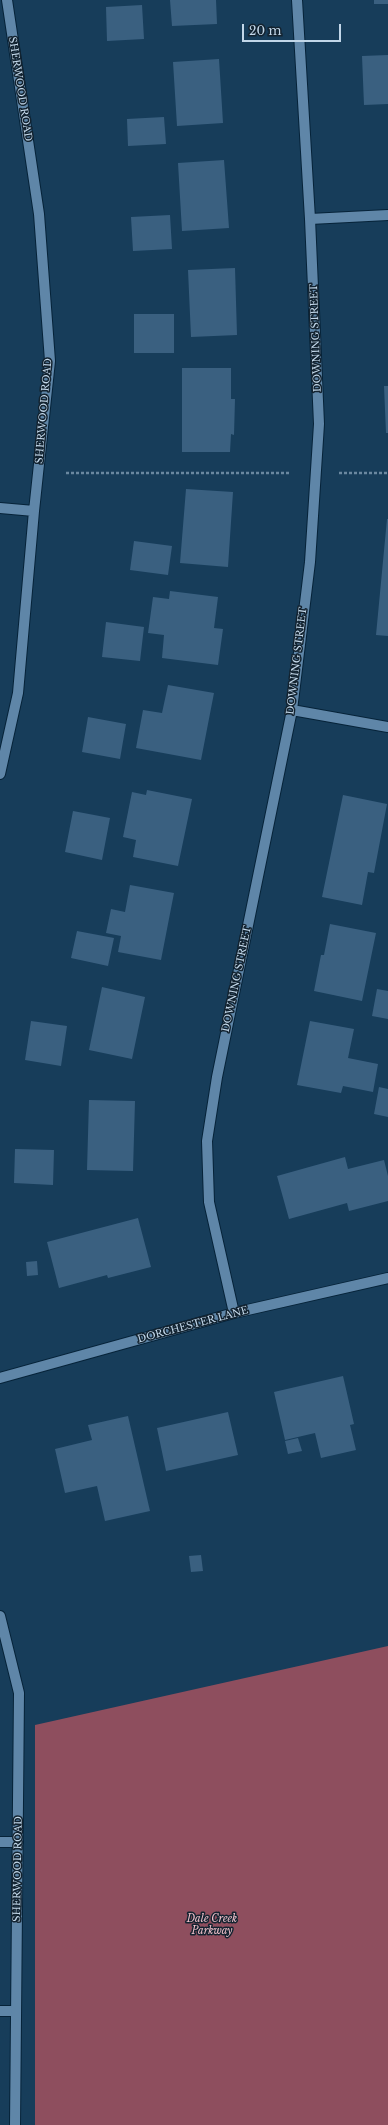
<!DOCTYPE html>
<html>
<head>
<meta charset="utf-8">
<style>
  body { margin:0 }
  #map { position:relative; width:388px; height:2125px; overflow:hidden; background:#173d5a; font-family:"Libre Baskerville",serif }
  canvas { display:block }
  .scale { position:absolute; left:242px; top:24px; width:99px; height:18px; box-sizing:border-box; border:2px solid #c2d7e9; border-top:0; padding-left:5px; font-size:12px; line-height:14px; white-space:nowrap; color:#c2d7e9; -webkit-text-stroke:3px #132330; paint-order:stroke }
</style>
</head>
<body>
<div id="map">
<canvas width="388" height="2125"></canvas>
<div class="scale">20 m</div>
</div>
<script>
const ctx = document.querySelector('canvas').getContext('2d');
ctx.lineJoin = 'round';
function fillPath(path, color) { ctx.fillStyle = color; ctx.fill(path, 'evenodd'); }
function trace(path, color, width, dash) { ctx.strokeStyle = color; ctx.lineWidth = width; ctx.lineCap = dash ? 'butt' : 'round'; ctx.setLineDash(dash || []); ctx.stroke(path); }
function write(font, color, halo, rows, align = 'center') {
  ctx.font = font + ' "Libre Baskerville",serif'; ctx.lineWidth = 3; ctx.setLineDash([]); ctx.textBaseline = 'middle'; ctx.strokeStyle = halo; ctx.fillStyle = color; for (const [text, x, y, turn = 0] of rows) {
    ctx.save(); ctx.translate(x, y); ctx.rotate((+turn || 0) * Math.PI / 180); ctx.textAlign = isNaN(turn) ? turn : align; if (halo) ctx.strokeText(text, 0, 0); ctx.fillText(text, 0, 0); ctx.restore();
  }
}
fillPath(new Path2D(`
  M 388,1646 L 388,2125 L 35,2125 L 35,1725 Z`), '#8e4e5e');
fillPath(new Path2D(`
  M 170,0 L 216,0 L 217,24 L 172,26 Z
  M 374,0 L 388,0 L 388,4 L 374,4 Z
  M 142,5 L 144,39 L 107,41 L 106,7 Z
  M 388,55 L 388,104 L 364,105 L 362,56 Z
  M 219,59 L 223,123 L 177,126 L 173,62 Z
  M 164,117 L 166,144 L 128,146 L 127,119 Z
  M 224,160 L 229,228 L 182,231 L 178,163 Z
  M 170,215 L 172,249 L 133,251 L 131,217 Z
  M 235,268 L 237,335 L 191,337 L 188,270 Z
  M 134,314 L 174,314 L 174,353 L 134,353 Z
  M 182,368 L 231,368 L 231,399 L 235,399 L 234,435 L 231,434 L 230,452 L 182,452 Z
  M 384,386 L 388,386 L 388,433 L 386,433 Z
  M 186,489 L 233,492 L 228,567 L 180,563 Z
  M 387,519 L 388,519 L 388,636 L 376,635 Z
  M 134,541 L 172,546 L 168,575 L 130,570 Z
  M 170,591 L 218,597 L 214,628 L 223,629 L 218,665 L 162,658 L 164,635 L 148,633 L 153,597 L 169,599 Z
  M 106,622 L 144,627 L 140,661 L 102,657 Z
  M 168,685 L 214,693 L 201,760 L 136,748 L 143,710 L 162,713 Z
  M 88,717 L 126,724 L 120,759 L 82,752 Z
  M 147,790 L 192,799 L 178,866 L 133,857 L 136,840 L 123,837 L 132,792 L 146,795 Z
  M 343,795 L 387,804 L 374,873 L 368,872 L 362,905 L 322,897 Z
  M 73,811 L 110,818 L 102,860 L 65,852 Z
  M 130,885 L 174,893 L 161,960 L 118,952 L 121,936 L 106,933 L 111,909 L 125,912 Z
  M 330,924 L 376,933 L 362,1001 L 314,991 L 321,955 L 324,955 Z
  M 77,931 L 114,938 L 108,966 L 71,958 Z
  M 102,987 L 145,997 L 132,1059 L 89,1050 Z
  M 377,989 L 388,991 L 388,1019 L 372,1016 Z
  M 31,1021 L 67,1026 L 61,1066 L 25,1060 Z
  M 310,1021 L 354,1029 L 348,1058 L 378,1064 L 373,1092 L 343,1086 L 341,1093 L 297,1085 Z
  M 379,1087 L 388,1089 L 388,1117 L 374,1114 Z
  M 89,1100 L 135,1101 L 133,1171 L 87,1170 Z
  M 15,1149 L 54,1150 L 53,1185 L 14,1183 Z
  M 345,1157 L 348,1169 L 384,1160 L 388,1176 L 388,1201 L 349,1211 L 347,1203 L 289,1219 L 277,1176 Z
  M 138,1218 L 151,1267 L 108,1278 L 107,1275 L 59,1288 L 47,1242 Z
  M 37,1261 L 38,1275 L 27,1276 L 26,1262 Z
  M 343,1376 L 354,1424 L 350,1425 L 356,1450 L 321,1458 L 315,1433 L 285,1440 L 274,1392 Z
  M 228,1412 L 238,1455 L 166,1471 L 157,1428 Z
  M 128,1416 L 150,1511 L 105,1521 L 97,1486 L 65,1493 L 55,1449 L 92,1440 L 88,1425 Z
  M 298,1438 L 302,1451 L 288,1454 L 285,1441 Z
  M 201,1555 L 203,1571 L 191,1572 L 189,1556 Z`), '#3a6080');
const lane = new Path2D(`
  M 0,1842 L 18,1842
  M 0,2011 L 16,2011`);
const street = new Path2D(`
  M 310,219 L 388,215
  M 0,508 L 34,511
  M 292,710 L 388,727
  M 0,774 L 18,693 L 34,511 L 50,361 L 39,214 L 7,0
  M 234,1313 L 209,1202 L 207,1141 L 217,1077 L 292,710 L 310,562 L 319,424 L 310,219 L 297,0
  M 0,1378 L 234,1313 L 388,1278
  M 0,1616 L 19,1693 L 15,2125`);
trace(lane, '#062339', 12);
trace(street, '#062339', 12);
trace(new Path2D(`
  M 66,473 L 291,473
  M 339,473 L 388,473`), '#6a88a0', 2.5, [3, 2]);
trace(lane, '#5f86a8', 10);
trace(street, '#5f86a8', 10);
write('10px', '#c2d7e9', '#132330', [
  ["SHERWOOD ROAD",20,89,81],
  ["DOWNING STREET",316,338,-92],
  ["SHERWOOD ROAD",44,411,-85],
  ["DOWNING STREET",297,661,-83],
  ["DOWNING STREET",237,979,-78],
  ["DORCHESTER LANE",193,1325,-15],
  ["SHERWOOD ROAD",18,1869,-89]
]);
write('italic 10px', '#f3c2cc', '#132330', [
  ["Dale Creek",212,1919],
  ["Parkway",212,1931]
]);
</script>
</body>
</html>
